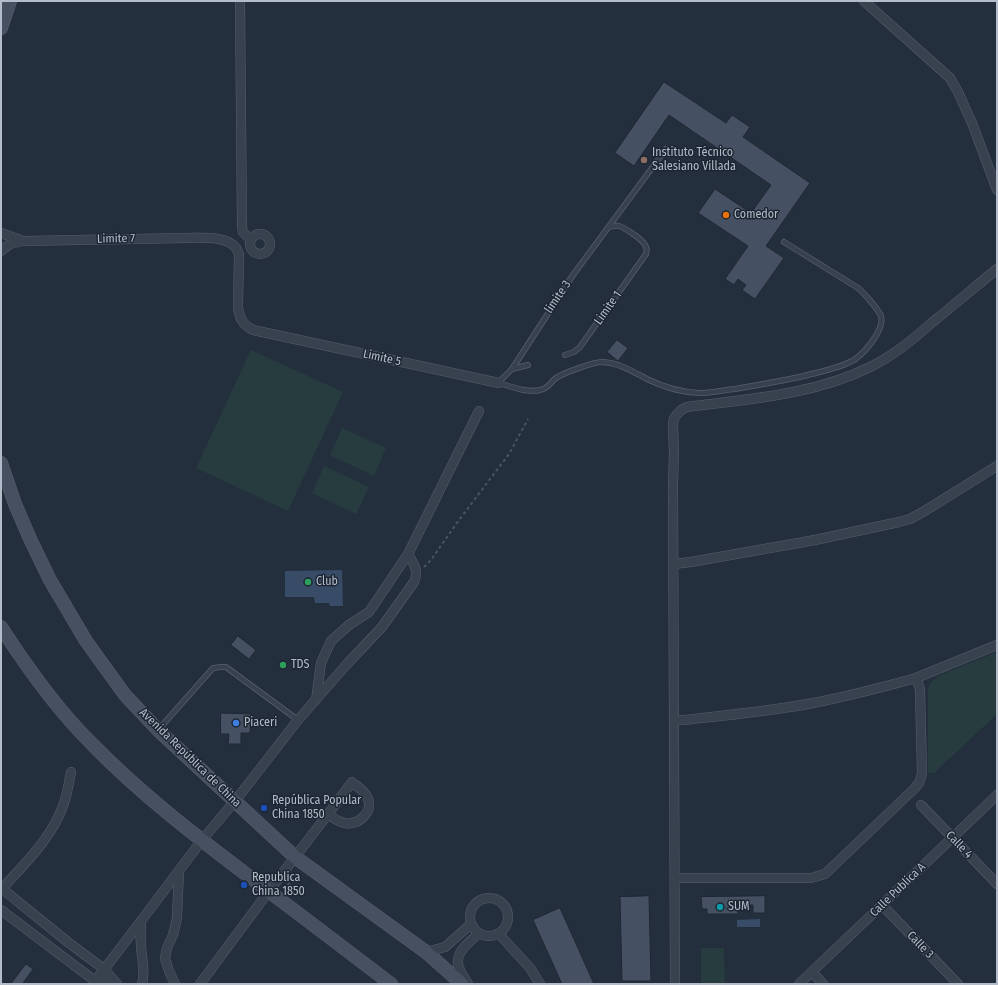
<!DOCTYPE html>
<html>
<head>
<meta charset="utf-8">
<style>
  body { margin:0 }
  #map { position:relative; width:998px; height:985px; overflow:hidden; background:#242f3e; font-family:"Fira Sans Condensed",sans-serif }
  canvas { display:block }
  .frame { position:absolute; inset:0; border:2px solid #b4bcc9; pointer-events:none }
</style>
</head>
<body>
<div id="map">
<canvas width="998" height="985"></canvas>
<div class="frame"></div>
</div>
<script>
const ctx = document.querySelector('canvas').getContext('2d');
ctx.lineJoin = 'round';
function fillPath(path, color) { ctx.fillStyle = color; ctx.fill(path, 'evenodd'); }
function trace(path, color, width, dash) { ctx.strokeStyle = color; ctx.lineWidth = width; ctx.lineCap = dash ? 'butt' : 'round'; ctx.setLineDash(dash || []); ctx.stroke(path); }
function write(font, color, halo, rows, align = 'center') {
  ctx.font = font + ' "Fira Sans Condensed",sans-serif'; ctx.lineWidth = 3; ctx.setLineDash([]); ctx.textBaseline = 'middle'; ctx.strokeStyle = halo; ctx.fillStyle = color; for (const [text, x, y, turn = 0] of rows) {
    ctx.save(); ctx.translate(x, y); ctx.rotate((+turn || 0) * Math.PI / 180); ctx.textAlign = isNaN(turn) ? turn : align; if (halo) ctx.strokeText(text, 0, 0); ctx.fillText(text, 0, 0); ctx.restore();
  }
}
fillPath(new Path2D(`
  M 251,350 L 343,392 L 288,511 L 196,468 Z
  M 342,428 L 386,448 L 374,476 L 330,455 Z
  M 324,466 L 369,487 L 356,514 L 312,493 Z
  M 997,652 L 997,714 L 934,773 L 928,773 L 928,689 L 931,682 L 938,676 Z
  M 701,948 L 724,948 L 725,984 L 701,984 Z`), '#263c3f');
fillPath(new Path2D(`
  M 342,570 L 343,606 L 330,606 L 329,603 L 315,603 L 314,597 L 285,597 L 285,571 Z
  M 760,919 L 760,927 L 737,927 L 737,920 Z`), '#394c67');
const building = new Path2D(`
  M 664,82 L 726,123 L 732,115 L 750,127 L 743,137 L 810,183 L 766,246 L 784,258 L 755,299 L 742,290 L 746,285 L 738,279 L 734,285 L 725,279 L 748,246 L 698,213 L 715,189 L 751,213 L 771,185 L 669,115 L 634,166 L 615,153 Z
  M 617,340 L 628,348 L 618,361 L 607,352 Z
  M 238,636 L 256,650 L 249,659 L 231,645 Z
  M 221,713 L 251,714 L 250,733 L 241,733 L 241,744 L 228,744 L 229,734 L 221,734 Z
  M 649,896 L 651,981 L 622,981 L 620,897 Z
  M 765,896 L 765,913 L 753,913 L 753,905 L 738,905 L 738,914 L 707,914 L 707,909 L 702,909 L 701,897 Z
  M 560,908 L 594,984 L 562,984 L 533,920 Z
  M 26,964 L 33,969 L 23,983 L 24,984 L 11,984 Z`);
fillPath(building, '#455162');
trace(building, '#1f2835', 1);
const service = new Path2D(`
  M 666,149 L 573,275 L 512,369 L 501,380 L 499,383 C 512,387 527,393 540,390 C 550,388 550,382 556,378 C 563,373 594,362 602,362 C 619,363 632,371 647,379 C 663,387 681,392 699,393 C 711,393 724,390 735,389 C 758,385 781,381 804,376 C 819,372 836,369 850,362 C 862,357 885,330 881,316 C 878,309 864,293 858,288 L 784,242
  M 565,355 L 574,352 L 580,347 L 646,254 C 647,251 647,248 645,245 C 642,239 625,228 619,226 C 616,225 613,226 610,227
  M 512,369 L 528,365
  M 159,729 L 213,668 L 221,667 L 226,667 L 298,720`);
const minor = new Path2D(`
  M 240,1 L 242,227 L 243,232 L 250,239
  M 864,1 L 950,78 L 958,92 L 972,123 L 997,190
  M 1,233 L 23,241
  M250 244a10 10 0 1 1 20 0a10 10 0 1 1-20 0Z
  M 1,251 L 10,244 L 23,241 L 186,238 C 200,238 226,235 236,248 C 237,250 238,252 239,254 L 238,308 C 240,319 242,324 253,330 L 499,383
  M 674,564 L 691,562 L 815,540 L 899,522 L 910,519 L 923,512 L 997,466
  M 316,700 L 321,663 L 331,641 L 349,625 L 369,612 L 408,554 L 479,411
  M 674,721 C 719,716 764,712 808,704 C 845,697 880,688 916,678
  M 921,805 L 997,884
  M 675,878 L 811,878 L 825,874 L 914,789 L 919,783 L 922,774 L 920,689 L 916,678 L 997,645
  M 1,888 L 69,943 L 104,969 L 117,984
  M 1,890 C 24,864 51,839 63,806 C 67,795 69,783 71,772
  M470 917a19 19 0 1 1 38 0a19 19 0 1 1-38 0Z
  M 882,905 L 958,984
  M 1,910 L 95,981 L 114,982
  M 141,921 C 141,929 140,936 141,944 C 141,958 146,970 142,984
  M 499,934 L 530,968 L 540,984
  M 426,952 L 445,947 L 471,924
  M 812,972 L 823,984
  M 93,984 L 141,921 L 202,840 L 235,801 L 298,720 L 347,664 L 382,627 L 414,582 C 419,571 414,564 408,554
  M 175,984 L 169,971 L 165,958 L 167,948 L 173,935 L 177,918 L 179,871
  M 200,984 L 269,891 L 328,814 C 332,817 337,821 342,822 C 344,823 349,824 351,823 C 359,823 370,813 369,804 C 369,794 359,788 352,782 L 328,814
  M 468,984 C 465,978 459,971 458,964 C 456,951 471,941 479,933
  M 675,984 L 673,483 L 674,454 L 673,424 L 674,418 L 681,410 L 687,407 C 748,399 814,395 870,367 C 894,356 914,338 934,321 C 955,304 976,286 997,269
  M 799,984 L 997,795`);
const secondary = new Path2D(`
  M 1,28 L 10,1
  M 1,463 L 15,504 L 31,541 L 50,580 L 86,641 L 125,695 L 158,730 L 295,857 L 426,952 L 462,984
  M 1,627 C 28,669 58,711 94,746 C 142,795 197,837 251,878 C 298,913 345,949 391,984`);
trace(service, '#565f6c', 6);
trace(minor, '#565f6c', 10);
trace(secondary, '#565f6c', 14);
trace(new Path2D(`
  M 424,567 L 431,560 L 459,520 L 509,454 L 528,419
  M 284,890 L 297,873`), '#44595c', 2, [3, 3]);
trace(service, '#38414e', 4.5);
trace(minor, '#38414e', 9);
trace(secondary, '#465061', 13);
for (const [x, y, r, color] of [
  [644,160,4,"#8d6e63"],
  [726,215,4,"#e8710a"],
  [308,582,4,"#2e9e5b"],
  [283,665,4,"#2e9e5b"],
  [236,723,4,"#3f7fe0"],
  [264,808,4,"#1a4fb4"],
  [244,885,4,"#1a4fb4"],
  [720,907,4,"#0f9aa8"]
]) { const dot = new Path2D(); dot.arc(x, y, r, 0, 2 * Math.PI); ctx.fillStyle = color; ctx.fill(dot); trace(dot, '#1d2633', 1.5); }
write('12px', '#b4bcc9', '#1d2633', [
  ["Instituto Técnico",652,153],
  ["Salesiano Villada",652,167],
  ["Comedor",734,215],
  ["Club",316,582],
  ["TDS",291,665],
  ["Piaceri",244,723],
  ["República Popular",272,801],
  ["China 1850",272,815],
  ["Republica",252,878],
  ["China 1850",252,892],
  ["SUM",728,907]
], 'left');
write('12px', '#b4bcc9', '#1d2633', [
  ["Limite 7",116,239,-1],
  ["limite 3",558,297,-56],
  ["Limite 1",608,308,-55],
  ["Limite 5",382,358,12],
  ["Avenida República de China",190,758,44],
  ["Calle 4",959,845,46],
  ["Calle Publica A",898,890,-44],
  ["Calle 3",920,945,46]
]);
</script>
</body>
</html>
